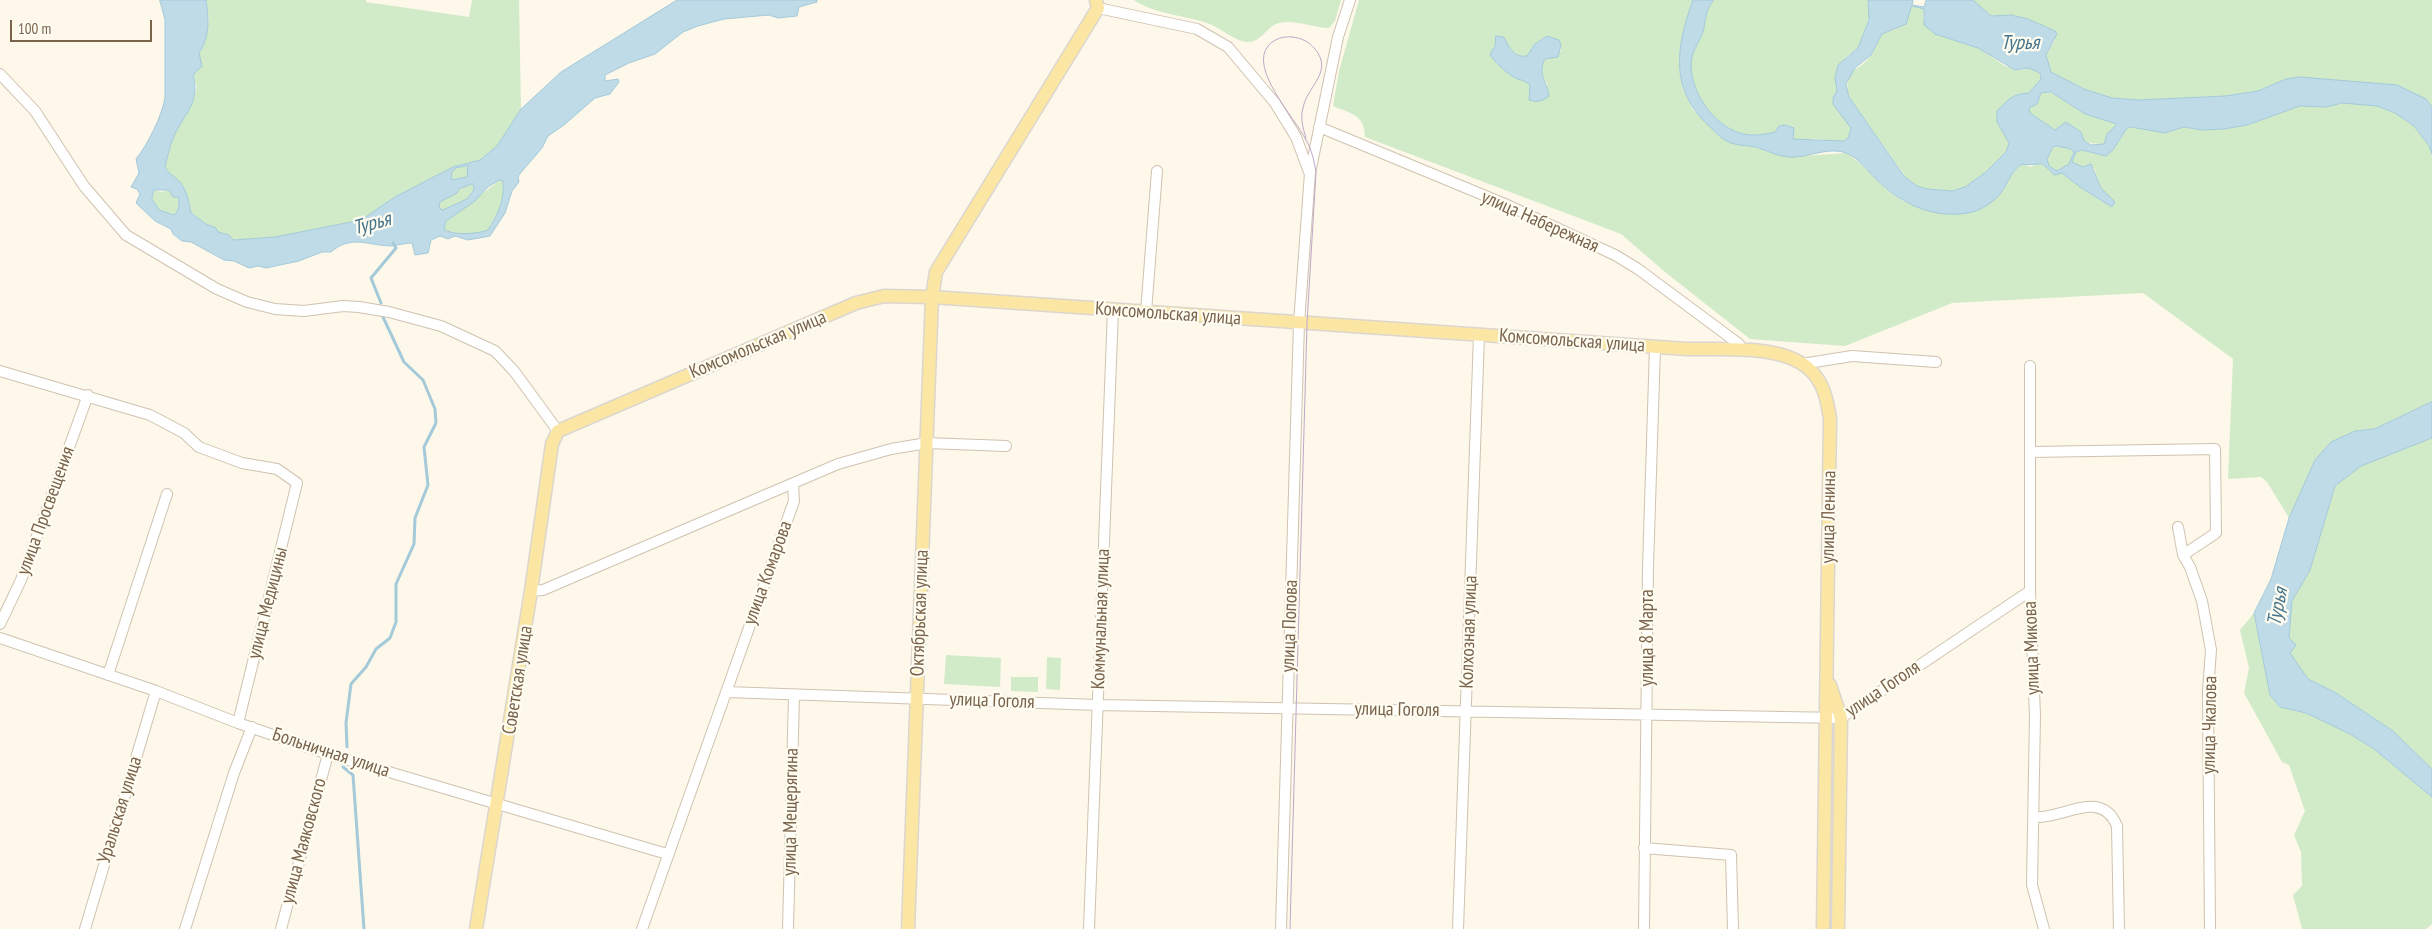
<!DOCTYPE html>
<html>
<head>
<meta charset="utf-8">
<style>
  body { margin:0 }
  #map { position:relative; width:2432px; height:929px; overflow:hidden; background:#fdf8ea; font-family:"PT Sans Narrow",sans-serif }
  canvas { display:block }
  .scale { position:absolute; left:10px; top:20px; width:142px; height:22px; box-sizing:border-box; border:2px solid #79634c; border-top:0; padding-left:6px; font-size:15px; line-height:18px; white-space:nowrap; color:#79634c; -webkit-text-stroke:4px #fffcf1; paint-order:stroke }
</style>
</head>
<body>
<div id="map">
<canvas width="2432" height="929"></canvas>
<div class="scale">100 m</div>
</div>
<script>
const ctx = document.querySelector('canvas').getContext('2d');
ctx.lineJoin = 'round';
function fillPath(path, color) { ctx.fillStyle = color; ctx.fill(path, 'evenodd'); }
function trace(path, color, width, dash) { ctx.strokeStyle = color; ctx.lineWidth = width; ctx.lineCap = dash ? 'butt' : 'round'; ctx.setLineDash(dash || []); ctx.stroke(path); }
function write(font, color, halo, rows, align = 'center') {
  ctx.font = font + ' "PT Sans Narrow",sans-serif'; ctx.lineWidth = 4.5; ctx.setLineDash([]); ctx.textBaseline = 'middle'; ctx.strokeStyle = halo; ctx.fillStyle = color; for (const [text, x, y, turn = 0] of rows) {
    ctx.save(); ctx.translate(x, y); ctx.rotate((+turn || 0) * Math.PI / 180); ctx.textAlign = isNaN(turn) ? turn : align; if (halo) ctx.strokeText(text, 0, 0); ctx.fillText(text, 0, 0); ctx.restore();
  }
}
fillPath(new Path2D(`
  M 206,0 L 366,0 L 366,2 L 469,17 L 472,0 L 519,0 L 521,109 L 497,146 L 480,160 L 453,167 L 395,197 L 361,220 L 275,237 L 233,240 L 229,235 L 218,232 L 216,228 L 206,224 L 191,213 C 189,202 187,190 179,181 C 174,176 167,173 165,166 L 174,135 L 195,96 L 197,87 L 193,75 L 199,53 L 204,45 L 209,19 Z
  M 1134,0 L 1341,0 L 1335,21 L 1329,28 C 1311,28 1294,18 1276,24 C 1265,29 1261,42 1248,42 C 1236,42 1222,29 1210,24 C 1186,15 1156,15 1134,0 Z
  M 1359,0 L 1693,0 L 1688,15 L 1679,60 L 1683,89 L 1693,110 L 1723,138 L 1735,144 L 1750,146 L 1786,157 L 1846,153 L 1861,164 L 1887,190 L 1903,201 L 1925,210 L 1998,195 L 2004,189 L 2009,176 L 2022,164 L 2031,167 L 2038,163 L 2062,173 L 2080,187 L 2112,207 L 2115,202 L 2101,188 L 2094,168 L 2083,167 L 2072,162 L 2076,152 L 2082,150 L 2106,156 L 2113,150 L 2127,128 L 2143,128 L 2165,133 L 2184,127 L 2202,130 L 2224,129 L 2247,125 L 2300,106 L 2326,107 L 2342,103 L 2377,106 L 2395,113 L 2414,126 L 2429,146 L 2432,154 L 2432,402 L 2374,429 L 2355,431 L 2315,460 L 2289,518 L 2267,482 L 2261,477 L 2228,479 L 2233,359 L 2143,293 L 1952,303 L 1845,346 L 1750,339 L 1665,272 L 1621,234 L 1365,137 C 1364,114 1352,114 1333,106 L 1339,71 ZM 1496,36 L 1499,36 C 1508,44 1513,58 1527,56 L 1535,44 L 1547,36 L 1559,40 L 1561,51 C 1542,60 1534,65 1548,85 L 1529,94 L 1530,85 C 1519,73 1500,72 1490,54 L 1495,46 Z
  M 1714,0 L 1868,0 L 1870,13 L 1865,33 L 1858,48 L 1847,56 L 1836,72 L 1837,93 L 1851,128 L 1848,138 C 1838,146 1828,139 1817,139 C 1809,138 1801,140 1793,139 L 1794,133 L 1777,130 L 1775,133 C 1763,134 1751,136 1740,133 C 1712,125 1686,86 1692,57 C 1694,48 1700,41 1703,32 C 1706,21 1705,9 1714,0 Z
  M 1973,0 L 2432,0 L 2432,107 L 2426,99 L 2286,79 L 2258,91 L 2225,96 L 2139,100 L 2112,98 L 2084,89 L 2051,72 L 2046,55 L 2055,40 L 2054,31 L 2028,19 L 2011,15 L 1991,16 Z
  M 1912,6 L 1924,9 L 1923,20 L 1947,38 L 1978,48 L 2005,66 L 2023,70 L 2029,68 L 2040,73 L 2041,79 L 2029,93 C 2013,94 2009,99 1997,111 L 1997,122 L 2009,143 L 2006,152 L 1986,172 L 1965,187 L 1953,191 L 1927,189 L 1917,186 L 1905,176 L 1849,97 C 1843,66 1858,74 1871,55 C 1875,49 1878,41 1882,34 L 1896,29 Z
  M 2051,92 L 2085,114 L 2118,124 L 2107,134 L 2104,144 C 2077,145 2051,128 2030,113 L 2029,108 L 2037,104 L 2041,93 Z
  M 2057,146 L 2071,149 L 2074,152 L 2069,164 L 2057,171 L 2049,166 L 2047,159 L 2053,147 Z
  M 469,166 L 467,177 L 451,180 L 452,172 L 456,168 Z
  M 500,180 L 503,181 C 505,199 498,215 488,230 C 479,234 452,236 444,229 L 446,221 Z
  M 473,184 L 474,190 L 467,199 L 445,209 L 442,210 L 438,207 L 440,202 L 457,193 L 459,189 Z
  M 154,190 L 161,192 L 169,190 L 174,196 L 178,197 C 180,203 179,211 174,215 L 159,210 L 152,199 Z
  M 2432,438 L 2432,769 L 2393,731 L 2336,693 L 2308,679 L 2289,653 L 2289,638 L 2292,601 L 2310,570 L 2335,486 L 2361,466 Z
  M 2254,613 L 2270,695 L 2280,707 L 2306,713 L 2350,734 L 2374,749 L 2432,797 L 2432,924 L 2426,929 L 2302,929 L 2293,895 L 2302,886 L 2301,852 L 2294,835 L 2305,811 L 2289,765 L 2282,762 L 2244,693 L 2249,668 L 2240,630 Z
  M 946,655 L 1001,658 L 1000,687 L 944,684 Z
  M 1047,657 L 1061,658 L 1060,690 L 1046,689 Z
  M 1011,677 L 1038,677 L 1038,692 L 1011,691 Z`), '#d1ebc8');
const water = new Path2D(`
  M 160,0 L 206,0 C 209,18 210,37 199,53 L 202,66 L 193,75 C 201,102 184,114 174,136 C 170,145 168,156 165,166 C 167,173 174,176 179,181 C 187,190 189,202 191,213 L 206,224 L 216,228 L 218,232 L 229,235 L 233,240 L 275,237 L 361,220 L 395,197 L 453,167 L 480,160 L 497,146 L 521,109 L 561,72 L 677,0 L 817,0 L 817,2 L 799,7 L 797,16 L 778,18 L 769,15 L 724,19 L 698,26 L 683,32 L 655,54 L 629,63 L 605,75 L 605,81 L 618,79 L 619,82 L 610,94 L 595,98 L 564,125 L 548,136 L 542,148 L 518,176 L 519,182 L 512,191 L 505,213 L 490,236 L 468,240 L 455,236 L 448,239 L 440,236 L 431,240 L 428,253 L 415,255 L 412,243 C 405,243 399,245 392,246 C 369,246 352,234 331,252 L 322,252 L 299,261 L 266,268 L 258,266 L 249,268 L 234,261 L 224,260 L 191,242 L 182,241 L 173,234 L 171,229 L 155,221 L 136,203 L 140,194 L 137,189 L 131,187 L 139,173 L 136,159 C 147,146 163,114 165,97 L 165,20 ZM 468,166 L 467,177 L 451,180 L 452,172 L 456,168 ZM 500,180 L 503,181 C 505,199 498,215 488,230 C 478,234 452,236 444,229 L 446,221 L 475,201 L 488,187 ZM 473,184 L 474,190 L 467,199 L 445,209 L 442,210 L 439,207 L 440,202 L 457,193 L 459,189 ZM 154,190 L 169,190 L 173,197 L 178,197 C 180,203 179,211 174,215 L 159,210 L 152,199 Z
  M 1693,0 L 1714,0 C 1705,9 1706,21 1703,32 C 1700,41 1694,48 1692,57 C 1686,86 1712,125 1740,133 C 1750,136 1760,135 1771,133 L 1775,132 L 1779,126 L 1785,125 L 1794,128 L 1793,139 L 1844,141 L 1848,138 L 1851,128 L 1833,104 L 1833,98 L 1837,91 L 1835,78 L 1838,65 L 1858,48 L 1869,20 L 1868,0 L 1913,0 L 1912,5 L 1924,7 L 1926,0 L 1973,0 L 1991,16 L 2011,15 L 2028,19 L 2055,31 L 2057,34 L 2046,55 L 2051,72 L 2084,89 L 2112,98 L 2139,100 L 2225,96 L 2258,91 L 2286,79 L 2300,77 L 2397,85 L 2426,99 L 2432,107 L 2432,154 L 2429,146 L 2414,126 L 2395,113 L 2377,106 L 2342,103 L 2326,107 L 2300,106 L 2247,125 L 2224,129 L 2202,130 L 2184,127 L 2165,133 L 2131,127 L 2127,128 L 2113,150 L 2106,156 L 2082,150 L 2076,152 L 2072,162 L 2083,167 L 2091,164 L 2101,188 L 2115,202 L 2112,207 L 2080,187 L 2062,173 L 2054,175 C 2051,172 2046,166 2042,164 C 2041,163 2028,166 2022,164 C 2012,171 2010,178 2004,188 C 1998,200 1981,211 1968,213 C 1932,219 1900,203 1876,179 C 1867,170 1859,159 1848,154 C 1830,145 1806,159 1788,157 C 1777,156 1766,150 1755,147 C 1747,145 1737,146 1729,142 C 1721,139 1715,131 1709,126 C 1669,89 1676,47 1693,0 ZM 1912,6 L 1924,9 L 1924,25 L 1935,34 L 1978,48 L 2015,70 L 2029,68 L 2040,73 L 2041,79 L 2029,93 C 2012,94 2009,99 1997,111 L 1997,122 L 2009,143 L 2006,152 L 1986,172 L 1965,187 L 1953,191 L 1927,189 L 1917,186 L 1904,176 L 1849,97 L 1846,84 L 1855,68 L 1871,55 L 1882,34 L 1906,24 ZM 2051,92 L 2085,114 L 2117,124 L 2107,134 L 2104,144 L 2091,145 L 2084,141 L 2081,132 L 2066,122 L 2055,130 L 2030,113 L 2029,108 L 2037,104 L 2041,93 ZM 2057,146 L 2071,149 L 2074,152 L 2069,164 L 2057,171 L 2049,166 L 2047,159 L 2053,147 Z
  M 1496,36 L 1504,37 C 1509,47 1513,58 1527,56 L 1535,44 L 1547,36 L 1559,40 L 1561,45 L 1558,57 L 1545,59 C 1537,74 1547,81 1549,96 C 1543,101 1537,103 1529,100 L 1530,85 C 1525,80 1518,80 1512,76 C 1507,73 1492,60 1490,54 L 1495,46 Z
  M 2432,402 L 2432,438 L 2361,466 L 2335,486 L 2310,570 L 2292,601 L 2289,638 L 2296,645 L 2290,653 L 2308,679 L 2336,693 L 2393,731 L 2432,769 L 2432,797 L 2374,749 L 2350,734 L 2306,713 L 2280,707 L 2270,695 L 2254,613 L 2271,579 L 2289,518 L 2315,460 L 2331,442 L 2355,431 L 2374,429 Z`);
fillPath(water, '#bedbe7');
trace(water, '#a4c9d9', 1);
trace(new Path2D(`
  M 381,303 L 371,278 L 396,248 L 393,243
  M 347,747 L 346,723 L 351,684 L 366,667 L 376,649 L 390,638 L 396,622 L 396,584 L 414,544 L 415,518 L 428,485 L 424,447 L 436,423 L 435,409 L 423,380 L 404,362 L 383,317
  M 343,767 L 353,775 L 364,929`), '#a4c9d9', 3);
const minor = new Path2D(`
  M 1098,8 L 1197,29 L 1228,47 L 1275,103 L 1296,137 L 1309,172
  M 0,74 L 35,111 L 84,186 L 126,235 L 217,289 L 247,302 L 275,309 L 304,311 L 343,306 L 359,307 L 389,312 L 441,326 L 495,351 L 514,371 L 558,431
  M 1319,127 L 1505,204 L 1615,255 L 1638,269 L 1739,344 L 1741,350
  M 1146,312 L 1157,171
  M 1802,364 L 1852,356 L 1936,362
  M 2030,366 L 2030,591 L 2035,716 L 2032,885 L 2044,929
  M 0,371 L 150,415 L 184,433 L 199,447 L 242,463 L 277,469 L 297,483 L 238,723
  M 2031,452 L 2215,449 L 2216,533 L 2183,555
  M 2178,527 L 2183,555 L 2190,567 L 2202,601 L 2211,650 L 2208,691 L 2210,929
  M 531,591 L 543,590 L 838,464 L 891,449 L 927,443 L 1006,446
  M 0,624 L 21,580 L 88,395
  M 0,638 L 156,691 L 238,723 L 328,754 L 667,854
  M 108,675 L 167,494
  M 726,692 L 1098,705 L 1841,718 L 2030,591
  M 2034,817 C 2062,820 2101,787 2117,826 L 2119,929
  M 1644,848 L 1731,855 L 1733,929
  M 85,929 L 156,691
  M 185,929 L 234,773 L 252,727
  M 281,929 L 328,754
  M 642,929 L 794,501 L 793,484
  M 788,929 L 794,695
  M 1089,929 L 1113,310
  M 1281,929 L 1299,323 L 1310,173 L 1338,37 L 1350,0
  M 1458,929 L 1479,335
  M 1644,929 L 1648,567 L 1655,347`);
const major = new Path2D(`
  M 1830,685 L 1841,718 L 1838,929
  M 476,929 L 531,591 L 552,444 L 558,431 L 856,303 L 884,296 L 932,297 L 1687,349 C 1724,350 1788,343 1814,374 C 1825,387 1827,402 1830,418 L 1823,929
  M 908,929 L 932,297 L 936,272 L 1098,8 L 1096,0`);
trace(minor, '#d0c2af', 12);
trace(major, '#dcd6d0', 15);
trace(minor, '#fff', 10);
trace(major, '#fbe7a3', 12);
trace(new Path2D(`
  M 1290,929 L 1307,323 L 1316,172 C 1314,161 1312,150 1306,140 C 1295,118 1249,69 1268,46 C 1274,39 1283,36 1292,37 C 1302,38 1309,42 1315,49 C 1334,72 1307,86 1303,108 C 1300,118 1303,128 1306,138`), '#bea7c8', 1);
write('19px', '#79634c', '#fffcf1', [
  ["улица Набережная",1540,222,24],
  ["Комсомольская улица",1168,314,4],
  ["Комсомольская улица",1572,341,4],
  ["Комсомольская улица",758,345,-23],
  ["улица Просвещения",46,511,-70],
  ["улица Ленина",1829,517,-89],
  ["улица Комарова",768,573,-70],
  ["улица Медицины",268,603,-76],
  ["Октябрьская улица",920,613,-88],
  ["Коммунальная улица",1101,619,-88],
  ["улица Попова",1290,626,-88],
  ["Колхозная улица",1469,632,-88],
  ["улица 8 Марта",1648,638,-90],
  ["улица Микова",2032,648,-92],
  ["Советская улица",518,680,-81],
  ["улица Гоголя",1883,689,-34],
  ["улица Гоголя",992,701,2],
  ["улица Гоголя",1397,710,1],
  ["улица Чкалова",2210,725,-89],
  ["Больничная улица",331,753,18],
  ["Уральская улица",120,810,-73],
  ["улица Мещерягина",791,812,-89],
  ["улица Маяковского",304,841,-75]
]);
write('italic 20px', '#46758c', '#fffcf1', [
  ["Турья",2020,43],
  ["Турья",372,224,-15],
  ["Турья",2278,607,-79]
]);
</script>
</body>
</html>
